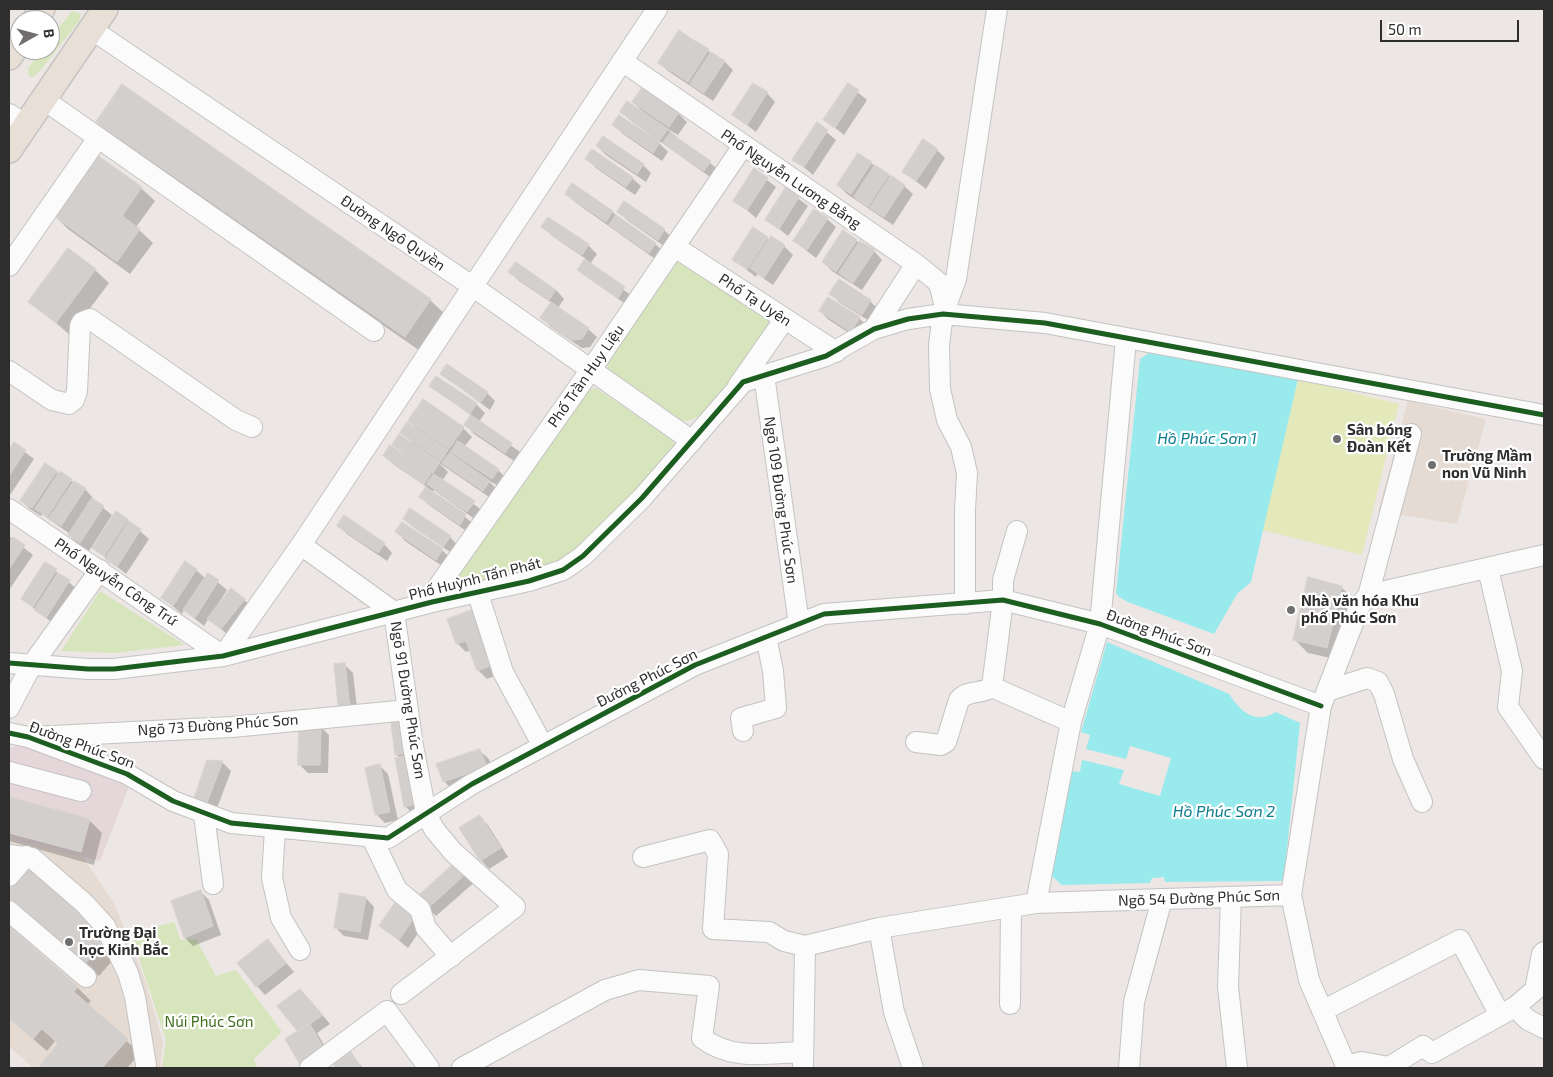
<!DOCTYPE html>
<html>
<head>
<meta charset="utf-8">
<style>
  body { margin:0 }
  #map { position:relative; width:1553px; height:1077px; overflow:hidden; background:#ece6e4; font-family:"Exo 2",sans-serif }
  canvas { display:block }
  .frame { position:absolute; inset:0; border:10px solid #2e2e2e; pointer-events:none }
  .north { position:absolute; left:10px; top:10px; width:50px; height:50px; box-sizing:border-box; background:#fff; border:1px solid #ababab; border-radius:50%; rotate:83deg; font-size:14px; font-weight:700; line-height:20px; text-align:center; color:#2e2e2e }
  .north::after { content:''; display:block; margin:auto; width:18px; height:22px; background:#706e6e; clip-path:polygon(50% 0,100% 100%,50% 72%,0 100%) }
  .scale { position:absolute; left:1380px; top:20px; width:139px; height:22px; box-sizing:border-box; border:2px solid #2e2e2e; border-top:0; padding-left:6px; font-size:15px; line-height:18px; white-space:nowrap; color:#2e2e2e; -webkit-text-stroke:4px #fff; paint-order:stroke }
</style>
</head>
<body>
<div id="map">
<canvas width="1553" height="1077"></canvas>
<div class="frame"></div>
<div class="north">B</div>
<div class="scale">50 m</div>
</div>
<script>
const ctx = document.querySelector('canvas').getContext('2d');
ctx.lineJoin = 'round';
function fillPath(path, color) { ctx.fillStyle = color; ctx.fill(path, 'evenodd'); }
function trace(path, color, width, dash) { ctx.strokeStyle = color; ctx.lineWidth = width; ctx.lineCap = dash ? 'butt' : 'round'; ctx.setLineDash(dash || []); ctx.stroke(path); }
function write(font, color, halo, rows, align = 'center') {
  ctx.font = font + ' "Exo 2",sans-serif'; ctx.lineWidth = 4.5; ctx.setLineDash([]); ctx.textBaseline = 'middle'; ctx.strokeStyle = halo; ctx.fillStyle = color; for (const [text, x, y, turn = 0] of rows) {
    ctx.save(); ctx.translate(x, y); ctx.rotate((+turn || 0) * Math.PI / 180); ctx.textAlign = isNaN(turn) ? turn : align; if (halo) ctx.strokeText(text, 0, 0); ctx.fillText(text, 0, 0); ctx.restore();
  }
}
fillPath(new Path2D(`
  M 1408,401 L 1486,419 L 1457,524 L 1378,511 Z
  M 9,839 L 82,856 L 114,903 L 145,980 L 163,1042 L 160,1068 L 33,1068 L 9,1046 Z`), '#e6dbd2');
fillPath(new Path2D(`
  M 19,745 L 31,747 L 130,784 L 100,861 L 9,839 L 9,748 Z`), '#e5d7d9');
fillPath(new Path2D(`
  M 72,11 L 77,12 L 81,15 L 79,21 L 40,71 L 33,77 L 29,77 L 28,68 L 42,50 L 50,50 L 50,39 Z
  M 672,262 L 686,262 L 773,320 C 755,347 716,425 680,421 L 610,372 L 604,360 Z
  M 596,388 L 674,441 L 674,454 L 571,556 L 556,564 L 462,591 L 457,586 L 458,577 L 584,391 Z
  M 100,591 L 185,645 L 114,653 L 61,651 Z
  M 174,922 L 181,940 L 196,939 L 216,976 L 236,970 L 282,1032 L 254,1059 L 257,1068 L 162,1068 L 166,1040 L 131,934 Z`), '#d7e5bd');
fillPath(new Path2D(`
  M 1298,379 L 1399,404 L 1362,555 L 1262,530 Z`), '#e3e9bb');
fillPath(new Path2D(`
  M 1149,353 L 1298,379 L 1251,582 L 1237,594 L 1214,634 L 1128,602 L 1119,597 L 1116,593 L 1140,359 Z
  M 1107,642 L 1229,694 C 1241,712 1255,725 1276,712 L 1300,723 L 1284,878 L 1281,881 L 1165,882 L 1164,877 L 1152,878 L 1150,883 L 1062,885 L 1048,873 L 1069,771 L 1080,772 L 1082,760 L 1124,770 L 1119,784 L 1160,796 L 1171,758 L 1130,746 L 1126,759 L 1086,749 L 1090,735 L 1081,732 Z`), '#98eaec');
fillPath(new Path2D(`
  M 679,32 L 725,62 L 733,70 L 713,101 L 668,71 L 659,63 Z
  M 848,84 L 867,100 L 844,135 L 825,120 Z
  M 767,93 L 775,102 L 756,132 L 734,115 Z
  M 633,102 L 678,113 L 687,122 L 678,135 L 664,127 L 719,170 L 713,179 L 630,120 L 622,112 L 644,113 Z
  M 620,116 L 659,143 L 668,152 L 662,161 L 623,134 L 614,125 Z
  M 97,122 L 430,300 L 448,317 L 423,353 L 115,139 Z
  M 817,124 L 836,140 L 813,175 L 794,159 Z
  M 597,146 L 643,165 L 651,173 L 646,182 L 606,155 Z
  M 937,150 L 945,158 L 926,189 L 904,172 Z
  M 858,154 L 904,186 L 913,194 L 893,225 L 847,194 L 838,185 Z
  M 587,159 L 632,178 L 641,186 L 635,195 L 596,168 Z
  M 754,170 L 776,187 L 756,218 L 735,200 Z
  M 141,188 L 155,201 L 136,227 L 153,243 L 130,274 L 68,229 L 55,216 Z
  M 786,189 L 808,206 L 788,236 L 767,219 Z
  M 566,194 L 612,212 L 655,244 L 664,252 L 658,261 L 575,202 Z
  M 619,212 L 664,230 L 673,239 L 667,248 L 627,220 Z
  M 827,219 L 836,227 L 816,258 L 794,241 Z
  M 543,227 L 588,245 L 597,254 L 590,264 L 633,297 L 627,305 L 588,278 L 579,270 L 586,259 L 551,235 Z
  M 767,238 L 769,240 L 771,238 L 784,246 L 793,255 L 773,285 L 757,274 L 756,277 L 734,260 Z
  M 856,241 L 874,251 L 882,260 L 862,290 L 832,271 L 823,262 Z
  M 95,270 L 109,283 L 70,335 L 30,301 Z
  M 510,272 L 556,290 L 564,299 L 558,308 L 588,329 L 597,337 L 590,347 L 582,348 L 551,327 L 542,318 L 552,303 L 519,281 Z
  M 831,294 L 870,301 L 879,310 L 871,322 L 839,302 Z
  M 828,298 L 859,318 L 868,327 L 860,340 L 829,320 L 820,311 Z
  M 442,374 L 487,393 L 495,401 L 490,410 Z
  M 437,377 L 476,404 L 485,413 L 479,422 L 520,452 L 514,461 L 474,434 L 466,425 L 472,416 L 431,386 Z
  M 418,410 L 463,428 L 472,437 L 464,447 L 498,470 L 506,478 L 501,487 L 487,480 L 498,490 L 492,499 L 438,462 L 448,472 L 442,481 L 483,511 L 476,520 L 434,490 L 432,492 L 474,524 L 469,533 L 429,505 L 420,497 L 427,487 L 393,464 L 384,456 L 405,455 L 394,445 L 413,443 L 402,432 L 417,429 L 409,421 L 426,418 Z
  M 14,444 L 34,459 L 10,495 L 9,452 Z
  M 56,472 L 85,489 L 93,498 L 92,499 L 112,515 L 89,551 L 78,544 L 69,535 L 70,534 L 42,514 L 41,516 L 30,509 L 22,501 Z
  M 405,519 L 450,537 L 458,546 L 453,554 L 413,527 Z
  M 127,520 L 149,539 L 126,574 L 94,548 Z
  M 403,523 L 442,550 L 451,559 L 445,568 L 405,541 L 397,532 Z
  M 338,526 L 384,544 L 392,553 L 387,561 L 347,534 Z
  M 9,536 L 33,555 L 9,590 Z
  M 46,563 L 78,590 L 55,625 L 22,599 Z
  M 196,570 L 205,578 L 208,574 L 227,590 L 218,604 L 219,605 L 244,600 L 253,608 L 230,637 L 209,618 L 204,626 L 184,610 L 182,614 L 163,598 Z
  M 1341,587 L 1355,600 L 1340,660 L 1308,653 L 1294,639 Z
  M 448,620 L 503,673 L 487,679 L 478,670 L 471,650 L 466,652 L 457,643 Z
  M 344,664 L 353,673 L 359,725 L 349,725 Z
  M 392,717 L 425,813 L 414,815 L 405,806 L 401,759 L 396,754 Z
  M 320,726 L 329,735 L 328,773 L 308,773 L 299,764 Z
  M 480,751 L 489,759 L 494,775 L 452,790 L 444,781 Z
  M 222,762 L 231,771 L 214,816 L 203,810 Z
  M 380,766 L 388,774 L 398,820 L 385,823 L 376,814 Z
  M 9,798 L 89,820 L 102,833 L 94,865 L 9,841 Z
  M 480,817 L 488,825 L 508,857 L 489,869 L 481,860 Z
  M 459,861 L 477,880 L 436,916 L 428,908 Z
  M 34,864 L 118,954 L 99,976 L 9,896 L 9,893 Z
  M 200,891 L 209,900 L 221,935 L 193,946 L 185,938 L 172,902 Z
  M 366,898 L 374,907 L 368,940 L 344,936 L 335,927 Z
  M 397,902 L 425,923 L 408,948 L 381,926 Z
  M 9,928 L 78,988 L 91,1001 L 87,1005 L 140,1053 L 127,1068 L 44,1068 L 42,1066 L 59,1045 L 55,1041 L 47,1051 L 9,1018 Z
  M 268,941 L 294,972 L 265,995 L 257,986 Z
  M 309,999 L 330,1024 L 317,1033 L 335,1064 L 351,1054 L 363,1068 L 337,1068 L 334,1063 L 326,1068 L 300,1032 Z`), '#0003');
const building = new Path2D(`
  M 679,30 L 693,40 L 672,72 L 658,63 Z
  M 694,40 L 709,49 L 688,82 L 673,72 Z
  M 711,52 L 725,61 L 704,93 L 690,84 Z
  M 753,83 L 768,92 L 747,125 L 732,115 Z
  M 848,83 L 859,90 L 835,128 L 823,120 Z
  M 122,84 L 431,299 L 405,337 L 96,122 Z
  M 642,88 L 679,112 L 669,127 L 632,102 Z
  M 627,101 L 668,129 L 660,140 L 620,112 Z
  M 619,115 L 660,142 L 653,153 L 612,125 Z
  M 817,122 L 828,130 L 804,167 L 792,160 Z
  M 670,133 L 711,161 L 704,171 L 663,143 Z
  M 603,136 L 644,164 L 637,174 L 596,146 Z
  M 923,139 L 938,149 L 916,181 L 902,172 Z
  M 592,149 L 633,177 L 626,187 L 585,159 Z
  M 858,153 L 872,162 L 851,194 L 837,185 Z
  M 97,155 L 142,187 L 122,216 L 77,183 Z
  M 875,165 L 889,174 L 868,207 L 854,197 Z
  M 754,168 L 768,178 L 747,210 L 733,201 Z
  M 891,175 L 905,185 L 884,217 L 870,208 Z
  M 77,183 L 140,229 L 117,262 L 54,216 Z
  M 572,183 L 613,211 L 606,222 L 565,194 Z
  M 786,187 L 800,196 L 779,229 L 765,220 Z
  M 624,201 L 665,229 L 658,240 L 617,212 Z
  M 814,209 L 828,218 L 807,250 L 793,241 Z
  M 616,215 L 656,243 L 649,253 L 609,225 Z
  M 548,217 L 589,244 L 582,255 L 541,227 Z
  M 753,227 L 768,237 L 747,269 L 732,260 Z
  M 843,230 L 857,240 L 836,272 L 822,262 Z
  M 771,236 L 785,245 L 764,278 L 750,268 Z
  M 860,241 L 875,250 L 853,283 L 839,273 Z
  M 68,248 L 96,269 L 56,323 L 28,302 Z
  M 585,259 L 625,287 L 618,298 L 577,270 Z
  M 516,262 L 556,290 L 549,300 L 508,272 Z
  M 839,279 L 871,300 L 862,315 L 829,294 Z
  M 828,297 L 860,317 L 851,332 L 819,311 Z
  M 551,302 L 589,328 L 582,339 L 572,340 L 540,318 Z
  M 447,364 L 488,392 L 481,402 L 440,374 Z
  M 436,376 L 477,403 L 470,414 L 429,386 Z
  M 423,399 L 464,427 L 457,438 L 416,410 Z
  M 415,410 L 456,439 L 449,449 L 408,421 Z
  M 471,415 L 512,443 L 505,453 L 464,425 Z
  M 407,422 L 448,450 L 441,461 L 400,433 Z
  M 399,434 L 440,462 L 433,473 L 392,445 Z
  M 458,441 L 499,469 L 492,479 L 451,452 Z
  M 14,442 L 26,450 L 9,476 L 9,450 Z
  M 390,445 L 431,473 L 424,484 L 383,456 Z
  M 450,453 L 490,481 L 483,491 L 442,463 Z
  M 45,463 L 57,471 L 32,508 L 20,501 Z
  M 60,471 L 72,479 L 47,517 L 35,509 Z
  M 434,474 L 475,501 L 467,512 L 427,484 Z
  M 74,481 L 86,488 L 61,526 L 49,518 Z
  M 426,487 L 466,514 L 460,525 L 419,497 Z
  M 92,498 L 104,506 L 80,543 L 68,535 Z
  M 410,508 L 451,536 L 443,547 L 403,519 Z
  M 116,511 L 128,519 L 104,556 L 92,548 Z
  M 344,515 L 385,543 L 378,553 L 337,526 Z
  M 129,521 L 141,529 L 117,567 L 105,559 Z
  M 402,522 L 443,549 L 436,560 L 395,532 Z
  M 13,537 L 25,545 L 9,569 L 9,544 Z
  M 185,561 L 197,569 L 173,606 L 161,598 Z
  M 45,562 L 57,569 L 33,607 L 21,599 Z
  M 58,573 L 70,580 L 46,618 L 34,610 Z
  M 208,573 L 219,580 L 195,618 L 183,610 Z
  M 1308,577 L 1342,586 L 1327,648 L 1293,640 Z
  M 231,588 L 245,599 L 221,629 L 207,619 Z
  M 475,609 L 495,664 L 477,671 L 466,641 L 456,644 L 447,619 Z
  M 345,663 L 351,716 L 339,717 L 334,664 Z
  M 404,715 L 408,753 L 395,755 L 390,716 Z
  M 299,725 L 321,725 L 320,765 L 298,765 Z
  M 480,749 L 487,767 L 443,782 L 436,764 Z
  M 408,756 L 417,804 L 404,807 L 395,758 Z
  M 207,760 L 223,761 L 205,808 L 193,802 Z
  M 380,764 L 390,812 L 375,815 L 365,768 Z
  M 9,797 L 90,819 L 81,852 L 9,833 Z
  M 480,815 L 501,848 L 480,861 L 459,828 Z
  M 459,859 L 469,871 L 427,909 L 417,897 Z
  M 33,863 L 96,917 L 89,925 L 106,940 L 85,964 L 9,898 L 9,891 Z
  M 201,890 L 213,926 L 184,938 L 171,901 Z
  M 340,893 L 366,897 L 360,932 L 334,928 Z
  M 397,900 L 417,914 L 399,940 L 379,926 Z
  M 9,926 L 78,987 L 54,1015 L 9,975 Z
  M 268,939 L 286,963 L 256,987 L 237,963 Z
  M 9,975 L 54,1015 L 33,1039 L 9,1018 Z
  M 300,989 L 323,1015 L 298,1032 L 277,1006 Z
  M 74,992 L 128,1039 L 102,1068 L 85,1068 L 42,1029 Z
  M 310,1024 L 327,1054 L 302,1068 L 285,1039 Z
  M 58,1044 L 85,1068 L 43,1068 L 40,1066 Z
  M 351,1052 L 361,1068 L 336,1068 L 333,1064 Z`);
fillPath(building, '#d3cfcd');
trace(building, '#d7d2d0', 1);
const minor = new Path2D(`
  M 91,29 L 472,286 L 692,441
  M 622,61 L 916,264 L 939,283 L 945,307
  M 43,99 L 374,331
  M 9,114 L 26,125
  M 675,247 L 836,352
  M 9,266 L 98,138
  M 874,329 L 916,264
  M 9,371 L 52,400 L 69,404 L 74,400 L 77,391 L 80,326 L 82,322 L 90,319 L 236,420 L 252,427
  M 764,375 L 799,624
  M 738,386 L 784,320
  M 9,509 L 223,656 L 301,545 L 657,9
  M 301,545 L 394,612 L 413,746 L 426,813 L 434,829 L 453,852 L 515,907 L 401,994
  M 1488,569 L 1512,671 L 1508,707 L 1544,759
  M 478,594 L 503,672 L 543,746
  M 1368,596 L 1411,434
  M 426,604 L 592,368 L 743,146
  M 965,604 L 965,510 L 967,473 L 961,447 L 947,420 L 940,389 L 939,345 L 943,314 L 956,279 L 997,9
  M 9,663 L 88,669 L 114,669 L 223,656 L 432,602 L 529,581 L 563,570 L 583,556 L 642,498 L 743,382 L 826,356 L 874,329 L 908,319 L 943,314 L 1045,323 L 1544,415
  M 992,687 L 1071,722
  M 1327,691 L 1367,678 L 1378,682 L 1384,694 L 1403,759 L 1422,802
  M 9,708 L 31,666 L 100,570
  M 743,731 L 741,718 L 776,708 L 773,671 L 766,637
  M 9,733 L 28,737 L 127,774 L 173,801 L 231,823 L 388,838 L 472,784 L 695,665 L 824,614 L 1003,600 L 1100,624 L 1321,706
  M 33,737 L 232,727 L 408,710
  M 916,742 L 941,745 L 946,742 L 959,700 C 968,689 981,695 992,687 L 1003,600 L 1003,580 L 1017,531
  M 9,772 L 81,791
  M 204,815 L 213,884
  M 275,829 L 272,878 L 281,918 L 300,950
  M 371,836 L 397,890 L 420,909 L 426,928 L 451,957
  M 9,855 L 32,858 L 84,903 L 105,926 L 128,973 L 135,997 L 146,1065
  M 643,857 L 710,840 L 718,854 L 713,929 L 769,932 L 784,941 L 805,946 L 879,928 L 1036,903 L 1291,895 L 1321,706 L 1360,605 L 1368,596 L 1381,592 L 1544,555
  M 9,876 L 26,856
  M 1291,895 L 1309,980 L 1347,1068
  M 1231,897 L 1228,987 L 1237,1068
  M 1036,903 L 1071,722 L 1100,624 L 1126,339
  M 9,911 L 86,977
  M 879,928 L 894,1012 L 913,1068
  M 1010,1004 L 1011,907
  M 1515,1007 L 1535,990 L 1542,954 L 1544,952
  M 1322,1011 L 1460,940 L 1500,1015
  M 1346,1066 L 1362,1062 L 1389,1067 L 1423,1046 L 1432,1053 L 1515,1007 L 1528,1020 L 1544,1028
  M 310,1068 L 387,1011 L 429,1068
  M 462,1068 L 605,990 L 639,980 L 709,986 L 702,1038 C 732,1061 767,1053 801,1052
  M 803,1068 L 805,946
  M 1129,1068 L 1134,1002 L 1162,899`);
const major = new Path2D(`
  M 35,20 L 42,9
  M 9,57 L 20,41
  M 9,150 L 105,9`);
trace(minor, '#c4c3c3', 22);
trace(major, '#c6c4c4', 28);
trace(minor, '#fcfbfb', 20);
trace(major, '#e8dfd6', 25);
trace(new Path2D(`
  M 9,663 L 88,669 L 114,669 L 223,656 L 432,602 L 529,581 L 563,570 L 583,556 L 642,498 L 743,382 L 826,356 L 874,329 L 908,319 L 943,314 L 1045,323 L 1544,415
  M 9,733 L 28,737 L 127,774 L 173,801 L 231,823 L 388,838 L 472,784 L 695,665 L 824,614 L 1003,600 L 1100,624 L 1321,706`), '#1b5e20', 5);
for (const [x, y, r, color] of [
  [1337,439,5,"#706e6e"],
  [1432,465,5,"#706e6e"],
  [1291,610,5,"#706e6e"],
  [69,942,5,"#706e6e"]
]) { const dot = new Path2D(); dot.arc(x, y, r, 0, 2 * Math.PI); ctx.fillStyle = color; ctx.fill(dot); trace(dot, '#fff', 2); }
write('15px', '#2e2e2e', '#fff', [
  ["Phố Nguyễn Lương Bằng",791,179,34],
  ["Đường Ngô Quyền",393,233,34],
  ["Phố Tạ Uyên",755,300,33],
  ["Phố Trần Huy Liệu",586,376,-55],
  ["Ngõ 109 Đường Phúc Sơn",781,500,82],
  ["Phố Huỳnh Tấn Phát",475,579,-14],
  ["Phố Nguyễn Công Trứ",116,582,34],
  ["Đường Phúc Sơn",1159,633,20],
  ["Đường Phúc Sơn",647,678,-27],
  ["Ngõ 91 Đường Phúc Sơn",408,700,81],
  ["Ngõ 73 Đường Phúc Sơn",218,725,-4],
  ["Đường Phúc Sơn",82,745,20],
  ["Ngõ 54 Đường Phúc Sơn",1199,898,-2]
]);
write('bold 15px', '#2e2e2e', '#fff', [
  ["Sân bóng",1347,430],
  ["Đoàn Kết",1347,447],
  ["Trường Mầm",1442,456],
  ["non Vũ Ninh",1442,473],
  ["Nhà văn hóa Khu",1301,601],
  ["phố Phúc Sơn",1301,618],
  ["Trường Đại",79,933],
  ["học Kinh Bắc",79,950]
], 'left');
write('15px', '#3e6d1b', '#fff', [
  ["Núi Phúc Sơn",209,1022]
]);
write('italic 16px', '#0e7d8c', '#fff', [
  ["Hồ Phúc Sơn 1",1207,439],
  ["Hồ Phúc Sơn 2",1224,812]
]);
</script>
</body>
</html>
